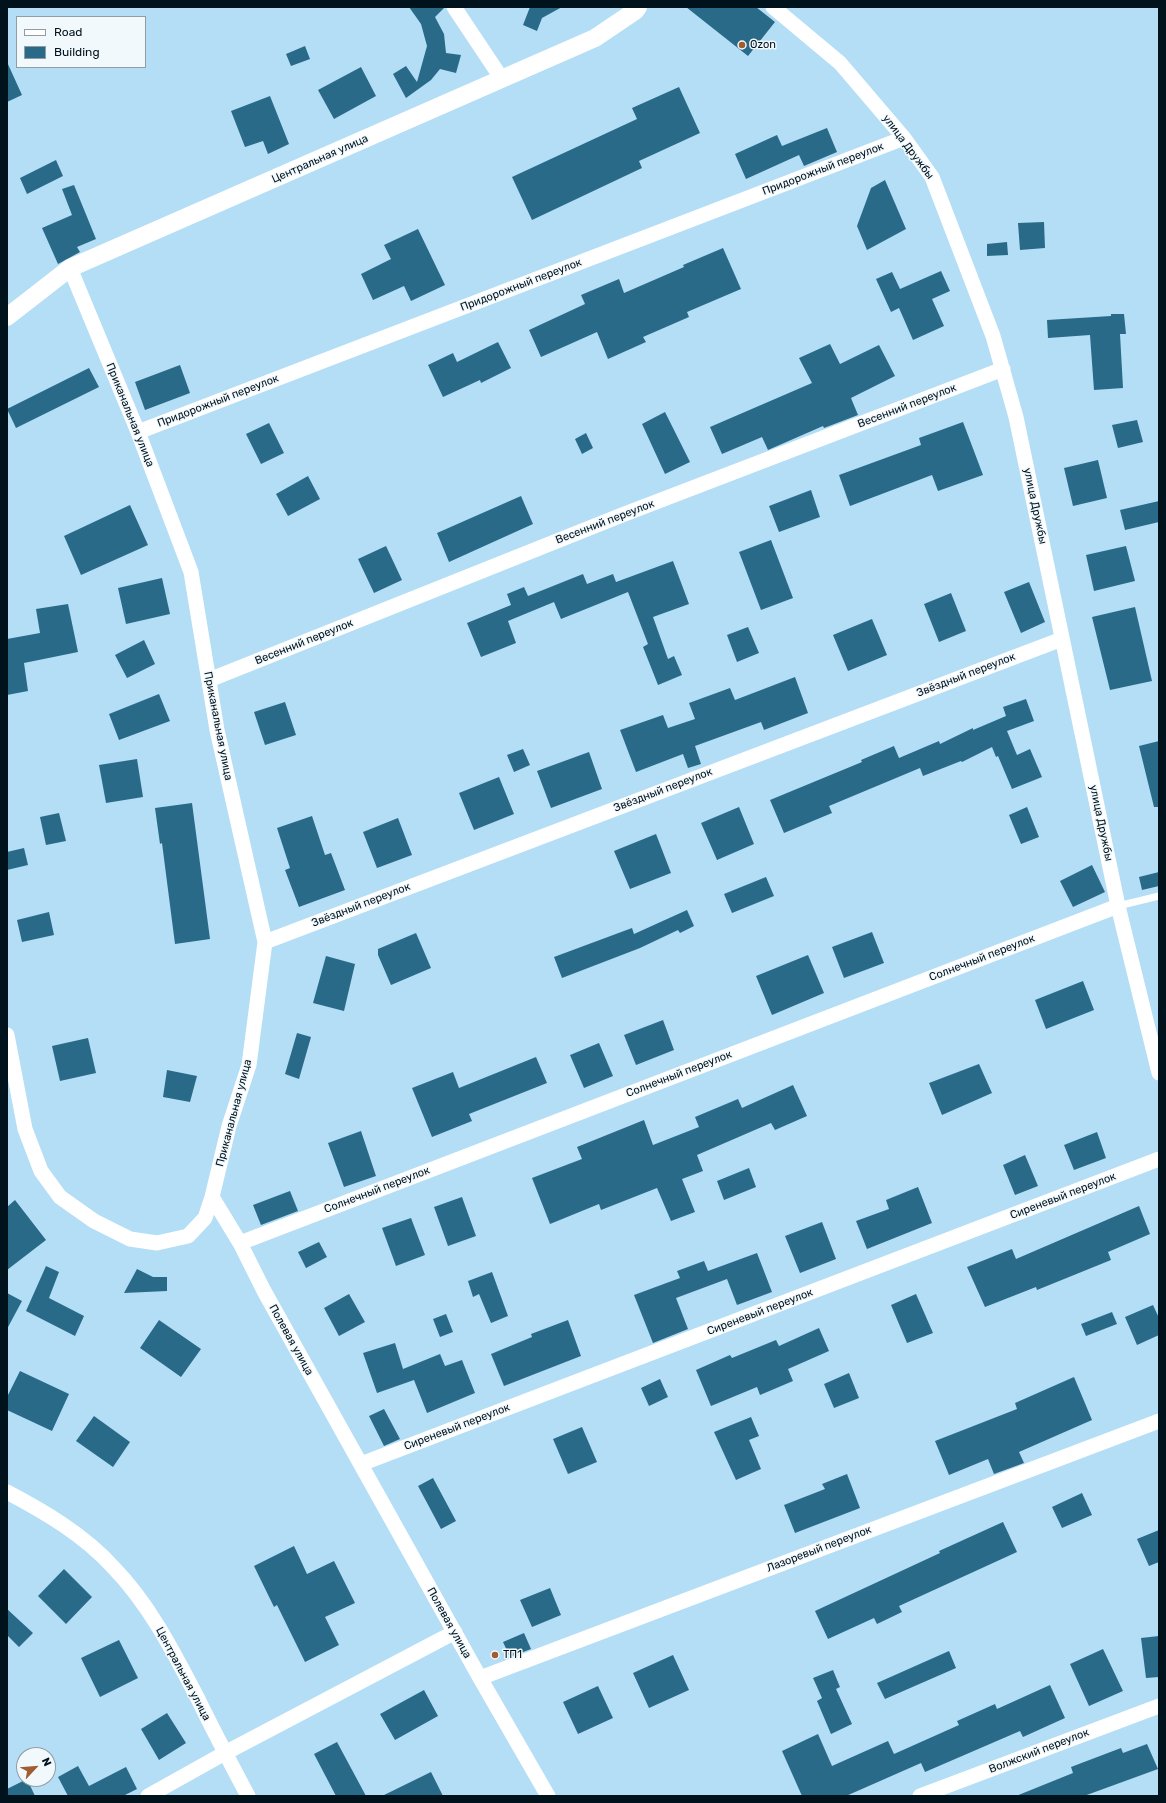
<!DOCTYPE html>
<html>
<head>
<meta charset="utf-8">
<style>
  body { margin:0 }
  #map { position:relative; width:1166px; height:1803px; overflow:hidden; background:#b3def5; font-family:Rubik,sans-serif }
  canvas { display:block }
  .frame { position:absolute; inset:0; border:8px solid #00121c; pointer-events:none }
  .legend { position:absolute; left:16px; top:16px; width:130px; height:52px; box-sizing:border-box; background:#f2f9fd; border:1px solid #919da3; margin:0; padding:5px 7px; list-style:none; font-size:12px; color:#00121c }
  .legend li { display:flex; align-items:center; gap:8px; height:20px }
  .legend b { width:20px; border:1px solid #919da3 }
  .north { position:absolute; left:16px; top:1747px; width:40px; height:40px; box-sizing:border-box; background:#f2f9fd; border:1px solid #919da3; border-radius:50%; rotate:64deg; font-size:11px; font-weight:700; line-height:16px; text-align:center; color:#00121c }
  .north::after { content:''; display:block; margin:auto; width:14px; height:18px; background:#a15c2f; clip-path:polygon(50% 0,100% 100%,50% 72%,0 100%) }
</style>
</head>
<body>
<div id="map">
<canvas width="1166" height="1803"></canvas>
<div class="frame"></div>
<ul class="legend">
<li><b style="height:5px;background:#fff"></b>Road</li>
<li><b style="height:11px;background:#296a88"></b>Building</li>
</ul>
<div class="north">N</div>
</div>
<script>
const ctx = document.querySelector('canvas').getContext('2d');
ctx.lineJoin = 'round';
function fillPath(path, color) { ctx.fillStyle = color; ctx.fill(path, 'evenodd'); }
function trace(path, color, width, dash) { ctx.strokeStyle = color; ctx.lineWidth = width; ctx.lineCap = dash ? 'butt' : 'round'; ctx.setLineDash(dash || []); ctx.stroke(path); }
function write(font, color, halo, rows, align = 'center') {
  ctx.font = font + ' Rubik,sans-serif'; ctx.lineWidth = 3; ctx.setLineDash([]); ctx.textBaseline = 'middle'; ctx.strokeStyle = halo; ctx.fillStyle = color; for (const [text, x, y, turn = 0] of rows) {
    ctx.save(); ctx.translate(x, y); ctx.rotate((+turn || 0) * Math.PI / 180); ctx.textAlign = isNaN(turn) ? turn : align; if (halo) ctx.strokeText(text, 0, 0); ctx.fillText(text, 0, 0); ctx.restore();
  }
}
fillPath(new Path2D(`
  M 409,7 L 445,7 L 435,17 L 444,34 L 446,53 L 461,55 L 456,73 L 440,69 L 431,80 L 406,98 L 393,74 L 406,66 L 417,82 L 427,46 L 421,24 Z
  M 530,7 L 562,7 L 542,18 L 537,31 L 523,25 Z
  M 686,7 L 756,7 L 775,22 L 748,56 Z
  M 305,46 L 310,59 L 291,66 L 286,54 Z
  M 7,62 L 22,95 L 7,102 Z
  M 361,67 L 376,96 L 334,119 L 318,90 Z
  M 679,87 L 700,133 L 639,161 L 642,168 L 532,220 L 512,177 L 637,119 L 632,108 Z
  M 270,96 L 289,144 L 268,154 L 263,141 L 245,147 L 231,111 Z
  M 827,128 L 837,152 L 804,166 L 799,155 L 746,179 L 735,154 L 777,135 L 782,146 Z
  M 56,160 L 63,176 L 27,194 L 20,178 Z
  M 885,180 L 906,229 L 867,250 L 857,226 L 871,188 Z
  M 74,185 L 96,239 L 77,247 L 80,252 L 58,264 L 42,228 L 72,215 L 62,189 Z
  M 1044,222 L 1045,248 L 1020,250 L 1018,223 Z
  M 418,229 L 445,285 L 411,301 L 404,286 L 373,300 L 361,274 L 391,259 L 384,245 Z
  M 1007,242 L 1008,255 L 987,256 L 987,244 Z
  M 723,248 L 741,289 L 687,312 L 689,317 L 643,337 L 646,342 L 608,359 L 597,332 L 541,357 L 529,330 L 585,304 L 581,295 L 619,279 L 624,293 L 684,267 L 683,265 Z
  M 941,271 L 950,291 L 932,299 L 944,326 L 913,340 L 899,308 L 891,312 L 876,279 L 892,272 L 900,289 Z
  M 1111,314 L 1124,314 L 1126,334 L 1120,334 L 1123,388 L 1094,390 L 1090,335 L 1048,338 L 1047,320 L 1111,316 Z
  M 498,342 L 511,368 L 481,383 L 480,380 L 443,397 L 428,365 L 453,353 L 457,362 Z
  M 830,344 L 840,364 L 879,345 L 895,376 L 851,398 L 858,415 L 824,428 L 823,426 L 768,450 L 762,437 L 722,454 L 710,427 L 812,383 L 799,358 Z
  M 180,365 L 190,393 L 145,410 L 135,382 Z
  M 89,368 L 99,387 L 16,428 L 7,409 Z
  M 665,412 L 690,462 L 665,474 L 642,424 Z
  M 1137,420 L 1143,442 L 1118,448 L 1112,425 Z
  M 963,422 L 983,475 L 938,491 L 932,475 L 850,506 L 839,475 L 921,445 L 919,438 Z
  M 269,423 L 284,453 L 261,464 L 246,434 Z
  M 586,433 L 593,448 L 582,454 L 575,439 Z
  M 1098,460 L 1107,498 L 1073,506 L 1064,468 Z
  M 308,476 L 320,499 L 288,516 L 276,494 Z
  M 811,490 L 820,517 L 779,532 L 769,506 Z
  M 521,496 L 533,524 L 449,562 L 437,533 Z
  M 1159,501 L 1159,522 L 1125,530 L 1120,510 Z
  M 130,505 L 148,545 L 81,575 L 64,536 Z
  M 771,540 L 793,598 L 761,610 L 739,552 Z
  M 386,546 L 402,580 L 374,593 L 358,559 Z
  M 1126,546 L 1135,581 L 1094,591 L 1086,555 Z
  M 673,561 L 689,604 L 653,617 L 668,659 L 674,656 L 682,675 L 658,685 L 643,647 L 648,644 L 628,592 L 561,619 L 554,602 L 508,621 L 516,643 L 481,657 L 467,623 L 511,605 L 507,594 L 524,587 L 528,596 L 583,574 L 587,584 L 613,574 L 616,582 Z
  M 162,578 L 170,614 L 126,624 L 118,588 Z
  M 1029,582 L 1045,622 L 1021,633 L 1004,592 Z
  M 951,593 L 966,631 L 939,642 L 924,604 Z
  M 68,604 L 78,652 L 24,663 L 28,691 L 7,695 L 7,639 L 40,633 L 36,609 Z
  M 1135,607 L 1152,681 L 1110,690 L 1092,617 Z
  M 872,619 L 887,655 L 848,671 L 833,635 Z
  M 748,627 L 759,653 L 737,662 L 727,635 Z
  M 144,640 L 155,664 L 127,678 L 115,655 Z
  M 795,677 L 808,713 L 764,730 L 761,722 L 695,746 L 701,764 L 688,768 L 683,754 L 636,772 L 620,730 L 663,715 L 668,728 L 695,719 L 689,703 L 730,688 L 735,700 Z
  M 159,694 L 170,721 L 119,740 L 109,714 Z
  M 1026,699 L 1034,721 L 1007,731 L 1017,755 L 1030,749 L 1042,777 L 1012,789 L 998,756 L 996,757 L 992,747 L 962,762 L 961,761 L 923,776 L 920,768 L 829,806 L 832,813 L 784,833 L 770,800 L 862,762 L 861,760 L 894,746 L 899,758 L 939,741 L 940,744 L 973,728 L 973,730 L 1006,716 L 1003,707 Z
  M 285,702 L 296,735 L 265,745 L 254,712 Z
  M 1159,741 L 1159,807 L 1154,807 L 1139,746 Z
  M 523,749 L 530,765 L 514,772 L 507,755 Z
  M 589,752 L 602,789 L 551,808 L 537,771 Z
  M 137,759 L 143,797 L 106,803 L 99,765 Z
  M 499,777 L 514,814 L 474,830 L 459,793 Z
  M 192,803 L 210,939 L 175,944 L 162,843 L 160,844 L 155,808 Z
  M 739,807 L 754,844 L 717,860 L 701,823 Z
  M 1027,807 L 1039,837 L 1021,844 L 1009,815 Z
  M 59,813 L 66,841 L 46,845 L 40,817 Z
  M 312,816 L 325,855 L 331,853 L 345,890 L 299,907 L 285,870 L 290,868 L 277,828 Z
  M 398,818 L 412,855 L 377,868 L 363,832 Z
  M 656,834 L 671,873 L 630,889 L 614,851 Z
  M 24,848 L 28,865 L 7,870 L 7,852 Z
  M 1092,865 L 1105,892 L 1073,907 L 1060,881 Z
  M 1159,872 L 1159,886 L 1142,890 L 1139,877 Z
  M 766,877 L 774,896 L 732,913 L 724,894 Z
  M 687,910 L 694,926 L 680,933 L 678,930 L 640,948 L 562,978 L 554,957 L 632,928 L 634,934 Z
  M 49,912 L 54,935 L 22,942 L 17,920 Z
  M 872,932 L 884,963 L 844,978 L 832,947 Z
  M 416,933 L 431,968 L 391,985 L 378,955 L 378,949 Z
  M 808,955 L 824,993 L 772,1015 L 756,976 Z
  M 326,956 L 355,964 L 344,1011 L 313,1003 Z
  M 1083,981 L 1094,1010 L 1046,1029 L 1035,1000 Z
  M 663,1020 L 674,1050 L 636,1065 L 624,1035 Z
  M 297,1033 L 311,1037 L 299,1079 L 285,1074 Z
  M 88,1038 L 96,1073 L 60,1081 L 52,1046 Z
  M 599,1043 L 613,1076 L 584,1088 L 570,1055 Z
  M 536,1057 L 547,1083 L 469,1114 L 472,1121 L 432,1137 L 412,1088 L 453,1072 L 459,1088 Z
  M 979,1064 L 992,1093 L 942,1115 L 929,1083 Z
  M 167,1070 L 197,1076 L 190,1102 L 163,1097 Z
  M 793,1085 L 807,1116 L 775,1130 L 771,1123 L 697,1155 L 703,1171 L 682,1179 L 695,1212 L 671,1221 L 657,1188 L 601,1210 L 599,1204 L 550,1224 L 532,1178 L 582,1159 L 577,1147 L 644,1120 L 653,1145 L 699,1127 L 695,1117 L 738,1099 L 742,1108 Z
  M 361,1131 L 376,1176 L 344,1187 L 328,1143 Z
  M 1097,1132 L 1106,1158 L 1074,1170 L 1064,1145 Z
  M 1025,1155 L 1038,1186 L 1015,1195 L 1003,1165 Z
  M 749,1168 L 756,1187 L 724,1200 L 717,1181 Z
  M 918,1187 L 932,1223 L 867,1249 L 856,1221 L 889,1209 L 886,1200 Z
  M 290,1191 L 298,1211 L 261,1225 L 253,1205 Z
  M 462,1197 L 476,1236 L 448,1246 L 434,1207 Z
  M 15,1200 L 46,1240 L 7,1270 L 7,1207 Z
  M 1139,1206 L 1150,1234 L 1108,1252 L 1111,1260 L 1037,1290 L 1036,1287 L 985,1307 L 967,1267 L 1012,1249 L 1016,1259 Z
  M 411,1218 L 425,1255 L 396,1266 L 382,1228 Z
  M 822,1222 L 836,1259 L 800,1273 L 785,1236 Z
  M 319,1242 L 327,1257 L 306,1268 L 298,1252 Z
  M 757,1253 L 772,1292 L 737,1305 L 727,1279 L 676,1298 L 688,1329 L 653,1343 L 634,1295 L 680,1278 L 677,1271 L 704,1261 L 708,1271 Z
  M 46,1266 L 59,1272 L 49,1298 L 84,1316 L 75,1336 L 26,1311 Z
  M 137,1269 L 153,1277 L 167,1277 L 167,1291 L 124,1293 Z
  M 492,1272 L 508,1316 L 491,1323 L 479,1294 L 473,1297 L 468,1281 Z
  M 7,1293 L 22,1301 L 7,1329 Z
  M 349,1294 L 365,1322 L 339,1336 L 324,1308 Z
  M 916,1294 L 933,1333 L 907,1343 L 891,1305 Z
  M 1153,1305 L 1159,1318 L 1159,1335 L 1137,1345 L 1125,1317 Z
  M 1112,1312 L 1117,1324 L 1086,1336 L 1081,1324 Z
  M 446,1314 L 453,1332 L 440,1337 L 433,1319 Z
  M 159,1320 L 201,1349 L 181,1377 L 140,1348 Z
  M 568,1320 L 581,1356 L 504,1386 L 491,1354 L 532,1337 L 531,1334 Z
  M 819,1328 L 829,1351 L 788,1369 L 793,1381 L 760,1395 L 757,1387 L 711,1406 L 696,1370 L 730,1355 L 732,1358 L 776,1340 L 779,1346 Z
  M 395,1343 L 403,1369 L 440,1354 L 445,1366 L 462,1360 L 475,1393 L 427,1413 L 414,1380 L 377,1393 L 363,1353 Z
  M 20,1371 L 69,1394 L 52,1431 L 7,1410 L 7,1397 Z
  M 849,1373 L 859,1398 L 834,1408 L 824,1384 Z
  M 1074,1377 L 1092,1420 L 1019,1452 L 1024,1463 L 994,1474 L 988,1459 L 949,1475 L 935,1441 L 1017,1409 L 1015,1403 Z
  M 660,1379 L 668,1397 L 649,1406 L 641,1388 Z
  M 384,1409 L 400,1439 L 384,1446 L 369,1416 Z
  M 94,1416 L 130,1442 L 113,1467 L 76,1441 Z
  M 751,1417 L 759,1436 L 749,1440 L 761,1469 L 736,1480 L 714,1432 Z
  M 582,1427 L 597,1462 L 568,1474 L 553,1439 Z
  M 847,1474 L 860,1508 L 795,1533 L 784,1505 L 825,1489 L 822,1484 Z
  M 433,1478 L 456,1521 L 441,1529 L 418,1486 Z
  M 1082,1493 L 1092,1515 L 1062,1528 L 1052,1507 Z
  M 1003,1522 L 1017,1552 L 899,1606 L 902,1612 L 877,1624 L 874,1618 L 828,1639 L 815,1611 L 940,1553 L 939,1551 Z
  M 1159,1530 L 1159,1562 L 1149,1566 L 1137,1539 Z
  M 294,1546 L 307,1574 L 334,1561 L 355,1603 L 325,1617 L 339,1645 L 305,1662 L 277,1605 L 274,1607 L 254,1566 Z
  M 64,1569 L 92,1597 L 66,1624 L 38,1596 Z
  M 550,1588 L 561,1615 L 532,1627 L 520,1600 Z
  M 7,1609 L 33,1633 L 19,1647 L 7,1635 Z
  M 524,1633 L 531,1649 L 510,1657 L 503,1642 Z
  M 1159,1636 L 1159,1677 L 1146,1678 L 1141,1638 Z
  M 119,1640 L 138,1678 L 100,1697 L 81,1658 Z
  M 1103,1649 L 1123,1691 L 1089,1706 L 1070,1664 Z
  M 949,1651 L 956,1668 L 885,1699 L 877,1683 Z
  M 673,1655 L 689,1690 L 649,1708 L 633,1673 Z
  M 833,1670 L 840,1687 L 836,1689 L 852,1724 L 831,1734 L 817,1701 L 822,1698 L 813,1678 Z
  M 1050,1685 L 1065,1718 L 1023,1737 L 1020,1731 L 925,1772 L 921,1763 L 846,1796 L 802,1796 L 782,1751 L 818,1734 L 832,1766 L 888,1741 L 894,1754 L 959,1725 L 957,1721 L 995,1704 L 997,1709 Z
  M 598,1686 L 613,1718 L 578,1734 L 563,1702 Z
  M 424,1690 L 438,1716 L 395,1740 L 380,1714 Z
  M 167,1713 L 186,1743 L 159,1760 L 141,1729 Z
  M 337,1742 L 366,1796 L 336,1796 L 314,1754 Z
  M 1147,1744 L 1158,1769 L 1084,1796 L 1016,1796 L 1073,1773 L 1071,1767 L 1121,1748 L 1123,1753 Z
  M 78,1766 L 89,1786 L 126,1767 L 137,1789 L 123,1796 L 68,1796 L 58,1777 Z
  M 431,1772 L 443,1796 L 382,1796 Z
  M 27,1779 L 35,1796 L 7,1796 L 7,1789 Z`), '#296a88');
trace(new Path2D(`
  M 1118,906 L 1159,896`), '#fff', 7);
trace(new Path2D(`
  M 454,7 L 502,79
  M 773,7 L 840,63 L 904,138 L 932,177 L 993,336 L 1016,417 L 1118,906 L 1159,1073
  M 70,268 L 138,432 L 191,572 L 217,730 L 265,942 L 249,1065 L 229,1126 L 212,1197
  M 138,432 L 904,138
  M 209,680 L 622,515 L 1003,369
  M 265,942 L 1062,639
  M 7,1035 L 25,1129 L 41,1171 L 60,1197 L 94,1221 L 130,1239 L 157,1243 L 188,1236 L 205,1218 L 212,1197 L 240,1243 L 264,1291 L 480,1678 L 548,1796
  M 240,1243 L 1118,906
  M 361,1464 L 1159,1159
  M 7,1492 C 45,1512 84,1535 113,1567 C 150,1605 174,1653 198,1699 C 214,1732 231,1764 248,1796
  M 480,1678 L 1159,1421
  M 148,1796 L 225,1753 L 455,1632
  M 920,1796 L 1159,1706`), '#fff', 15);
trace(new Path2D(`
  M 7,317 L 70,268 L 595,38 L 635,11 L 638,7`), '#fff', 18);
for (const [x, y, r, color] of [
  [742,45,4,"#a15c2f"],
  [495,1655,4,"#a15c2f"]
]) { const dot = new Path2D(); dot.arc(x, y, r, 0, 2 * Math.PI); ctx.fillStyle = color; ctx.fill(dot); trace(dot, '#f2f9fd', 1.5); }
write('11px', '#00121c', '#f2f9fd', [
  ["Ozon",750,45],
  ["ТП1",503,1655]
], 'left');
write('11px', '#00121c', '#f2f9fd', [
  ["улица Дружбы",908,147,53],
  ["Центральная улица",320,159,-24],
  ["Придорожный переулок",823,169,-21],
  ["Придорожный переулок",521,285,-21],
  ["Придорожный переулок",218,401,-21],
  ["Весенний переулок",907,406,-21],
  ["Приканальная улица",130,415,68],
  ["улица Дружбы",1035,506,78],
  ["Весенний переулок",605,522,-21],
  ["Весенний переулок",304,642,-22],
  ["Звёздный переулок",966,675,-21],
  ["Приканальная улица",218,726,79],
  ["Звёздный переулок",663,790,-21],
  ["улица Дружбы",1101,823,78],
  ["Звёздный переулок",361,905,-21],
  ["Солнечный переулок",982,958,-21],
  ["Солнечный переулок",679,1074,-21],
  ["Приканальная улица",234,1113,-75],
  ["Солнечный переулок",377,1190,-21],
  ["Сиреневый переулок",1063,1196,-21],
  ["Сиреневый переулок",760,1312,-21],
  ["Полевая улица",291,1340,61],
  ["Сиреневый переулок",457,1427,-21],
  ["Лазоревый переулок",819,1549,-21],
  ["Полевая улица",449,1623,61],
  ["Центральная улица",183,1674,62],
  ["Волжский переулок",1039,1751,-21]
]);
</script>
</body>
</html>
